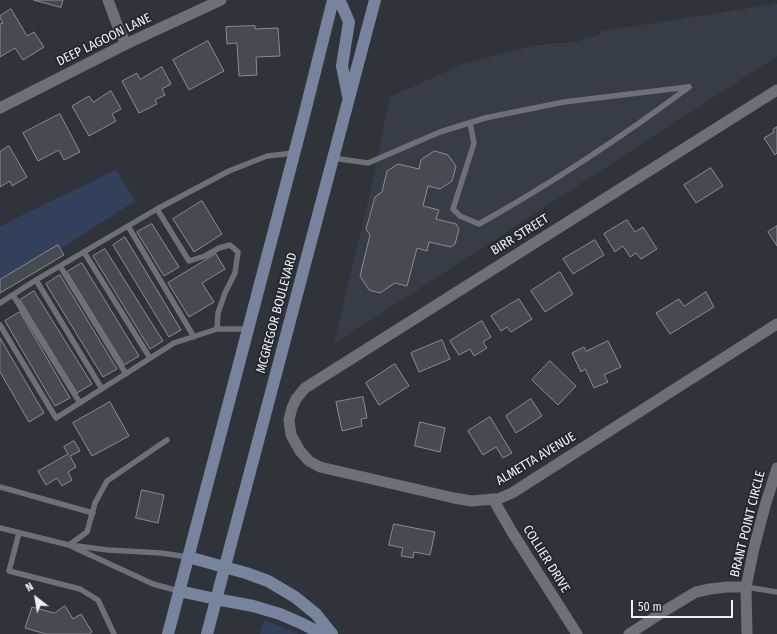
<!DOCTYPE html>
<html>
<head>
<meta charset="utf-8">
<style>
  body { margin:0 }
  #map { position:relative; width:777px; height:634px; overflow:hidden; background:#30333a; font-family:"Fira Sans Condensed",sans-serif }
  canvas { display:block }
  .north { position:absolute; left:16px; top:578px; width:40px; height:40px; -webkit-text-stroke:3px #26292f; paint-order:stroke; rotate:329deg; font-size:11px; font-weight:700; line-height:16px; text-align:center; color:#edf0f4 }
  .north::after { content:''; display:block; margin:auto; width:14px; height:18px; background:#edf0f4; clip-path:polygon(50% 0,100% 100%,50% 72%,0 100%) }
  .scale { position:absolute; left:631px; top:600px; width:102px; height:18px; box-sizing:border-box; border:2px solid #edf0f4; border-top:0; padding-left:5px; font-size:12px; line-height:14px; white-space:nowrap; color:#edf0f4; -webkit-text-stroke:3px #26292f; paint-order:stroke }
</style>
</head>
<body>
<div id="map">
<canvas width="777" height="634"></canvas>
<div class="north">N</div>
<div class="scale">50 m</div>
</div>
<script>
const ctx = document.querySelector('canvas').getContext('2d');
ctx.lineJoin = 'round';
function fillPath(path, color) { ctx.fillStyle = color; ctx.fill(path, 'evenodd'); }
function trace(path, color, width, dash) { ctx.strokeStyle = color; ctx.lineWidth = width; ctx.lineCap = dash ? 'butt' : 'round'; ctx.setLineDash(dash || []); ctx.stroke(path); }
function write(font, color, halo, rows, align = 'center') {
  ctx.font = font + ' "Fira Sans Condensed",sans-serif'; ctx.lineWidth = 4; ctx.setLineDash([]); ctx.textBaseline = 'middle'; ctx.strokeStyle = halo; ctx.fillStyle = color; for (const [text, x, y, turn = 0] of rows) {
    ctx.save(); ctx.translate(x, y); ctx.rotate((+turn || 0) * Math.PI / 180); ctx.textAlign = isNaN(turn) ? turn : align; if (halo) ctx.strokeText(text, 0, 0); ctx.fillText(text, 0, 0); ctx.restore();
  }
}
fillPath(new Path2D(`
  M 776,4 L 777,4 L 777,56 L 334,344 L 371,189 L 390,97 L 463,64 L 536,45 L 576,42 L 600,34 L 603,31 Z`), '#373d48');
fillPath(new Path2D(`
  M 116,170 L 135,201 L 0,288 L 0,227 L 14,219 Z
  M 264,620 L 298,634 L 260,634 Z`), '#32405c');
const building = new Path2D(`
  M 34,0 L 63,0 L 61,7 Z
  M 11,9 L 27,36 L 34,32 L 44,47 L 23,60 L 15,48 L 0,57 L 0,24 L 3,23 L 0,18 L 0,16 Z
  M 255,26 L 255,29 L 278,28 L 280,56 L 256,57 L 257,75 L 239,76 L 237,43 L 227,44 L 226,27 Z
  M 208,41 L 224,71 L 189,90 L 173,60 Z
  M 162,67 L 171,84 L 162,89 L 165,95 L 155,100 L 157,104 L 139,113 L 122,81 L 137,73 L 140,79 Z
  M 111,91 L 121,109 L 112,114 L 116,121 L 89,136 L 72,106 L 89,96 L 93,102 Z
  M 60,114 L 80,152 L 64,160 L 59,150 L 38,161 L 23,133 Z
  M 777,127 L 777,153 L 775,155 L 764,138 L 774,132 L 773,130 Z
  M 9,146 L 27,177 L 12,186 L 10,181 L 0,187 L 0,152 Z
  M 435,151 L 448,155 L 456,166 L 452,181 L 440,189 L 428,186 L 423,206 L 439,210 L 436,219 L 456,224 L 459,229 L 455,244 L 451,247 L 429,242 L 427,251 L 417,248 L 407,286 L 395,283 L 380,293 L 369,290 L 360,276 L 370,235 L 366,229 L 375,197 L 382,192 L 387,171 L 398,164 L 419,169 L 421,160 Z
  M 711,168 L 723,186 L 696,203 L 684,185 Z
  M 202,201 L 222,234 L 194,252 L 173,219 Z
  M 627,220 L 635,232 L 643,227 L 657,249 L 641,259 L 636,253 L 630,257 L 623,246 L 615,252 L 604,234 Z
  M 152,224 L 179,267 L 164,276 L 137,232 Z
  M 777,226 L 777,246 L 768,232 Z
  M 125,237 L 181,330 L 169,337 L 113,245 Z
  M 595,240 L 604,255 L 573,274 L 563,259 Z
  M 58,245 L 64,255 L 0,293 L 0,280 Z
  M 105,249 L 163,341 L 150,349 L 93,256 Z
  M 216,254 L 225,269 L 202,283 L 214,302 L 189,317 L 168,283 Z
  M 82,263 L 139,356 L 124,365 L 67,272 Z
  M 560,272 L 573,294 L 545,312 L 531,291 Z
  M 60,275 L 117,369 L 103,377 L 46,284 Z
  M 34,291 L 92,384 L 77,393 L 20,300 Z
  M 706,292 L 714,307 L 670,334 L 656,313 L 679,299 L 684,306 Z
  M 519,299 L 532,319 L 511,332 L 507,327 L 501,331 L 491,316 Z
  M 20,312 L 70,398 L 55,406 L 5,321 Z
  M 482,321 L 491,337 L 483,342 L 487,348 L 474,356 L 470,349 L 459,355 L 450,341 Z
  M 0,338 L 44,413 L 29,422 L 0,372 Z
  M 442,340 L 450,359 L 419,372 L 411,353 Z
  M 608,341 L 621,367 L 604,375 L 608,382 L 594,388 L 585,369 L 581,372 L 572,353 L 584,347 L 586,351 Z
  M 550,361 L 576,386 L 558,405 L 532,380 Z
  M 395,364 L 409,386 L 379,405 L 366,383 Z
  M 363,397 L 367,418 L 361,419 L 362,426 L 342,431 L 336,402 Z
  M 531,399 L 542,416 L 516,433 L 506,416 Z
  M 110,402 L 129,436 L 92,456 L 73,423 Z
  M 490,417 L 512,453 L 503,458 L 496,447 L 483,455 L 468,431 Z
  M 420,422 L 445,428 L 440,452 L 415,446 Z
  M 74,441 L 80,451 L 70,456 L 76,467 L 68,472 L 72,480 L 62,486 L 57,478 L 46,485 L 38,471 L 68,454 L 64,447 Z
  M 142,490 L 164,495 L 158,523 L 136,518 Z
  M 394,524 L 435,532 L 430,555 L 414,552 L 413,558 L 401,556 L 403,548 L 389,545 Z
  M 65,606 L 73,619 L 81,614 L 92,632 L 89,634 L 46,634 L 25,628 L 32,607 L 54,613 Z`);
fillPath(building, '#464a51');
trace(building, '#888c94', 1);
trace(new Path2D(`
  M 470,123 L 474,143 L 453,209 L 460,216 L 479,224 C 552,183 622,137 689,87
  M 333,158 L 368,163 L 440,132 L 485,118 L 564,102 L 688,87
  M 157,209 L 189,261 L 205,256 L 219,248 L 230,245 L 238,252 L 235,273 L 225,293 L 218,313 L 217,329
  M 128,226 L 194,337
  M 84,252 L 150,358
  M 60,266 L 126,374
  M 36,280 L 102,389
  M 13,295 L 80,403
  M 0,303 L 36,280 L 157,209 L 229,171 L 267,156 L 294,153
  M 0,325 L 56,418 L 174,343 L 217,329 L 248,329
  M 0,487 L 93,513
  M 0,528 L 69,545 L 108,550 L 161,553 L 188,557
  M 19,533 L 9,571 L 80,589 L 98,600 L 114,634
  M 69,545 L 87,532 L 95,503 L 107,481 L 167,440
  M 73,547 L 153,584 L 179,591
  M 746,587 L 777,592`), '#6c7077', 5.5);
trace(new Path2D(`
  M 108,0 L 118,27 L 126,44
  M 777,90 L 305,388 L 296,399 L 292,408 L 289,420 L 291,435 L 300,451 L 309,461 L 320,467 L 454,498 L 472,501 L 493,499 L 498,499 L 512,493 L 777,324
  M 0,108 L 126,44 L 221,0
  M 493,499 L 512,532 L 577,634
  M 629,634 L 666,610 L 696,592 L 710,589 L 727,587 L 746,587
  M 747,634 L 746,587 L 754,548 L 765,506 L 777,468`), '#6c7077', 11);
trace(new Path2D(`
  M 339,0 L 343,8 L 349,22 L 342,66 L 348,96
  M 188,557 L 246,573 L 268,581 L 295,597 L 316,614 L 332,634
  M 179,591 L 216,599 L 253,606 L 280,614 L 303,624 L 322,634
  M 168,634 L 303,120 L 333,0
  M 207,634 L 375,0`), '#77849e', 12);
write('13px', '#edf0f4', '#26292f', [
  ["DEEP LAGOON LANE",104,40,-26],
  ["BIRR STREET",520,235,-32],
  ["MCGREGOR BOULEVARD",277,313,-75],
  ["ALMETTA AVENUE",536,459,-31],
  ["BRANT POINT CIRCLE",748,524,-76],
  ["COLLIER DRIVE",546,559,58]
]);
</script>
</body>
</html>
